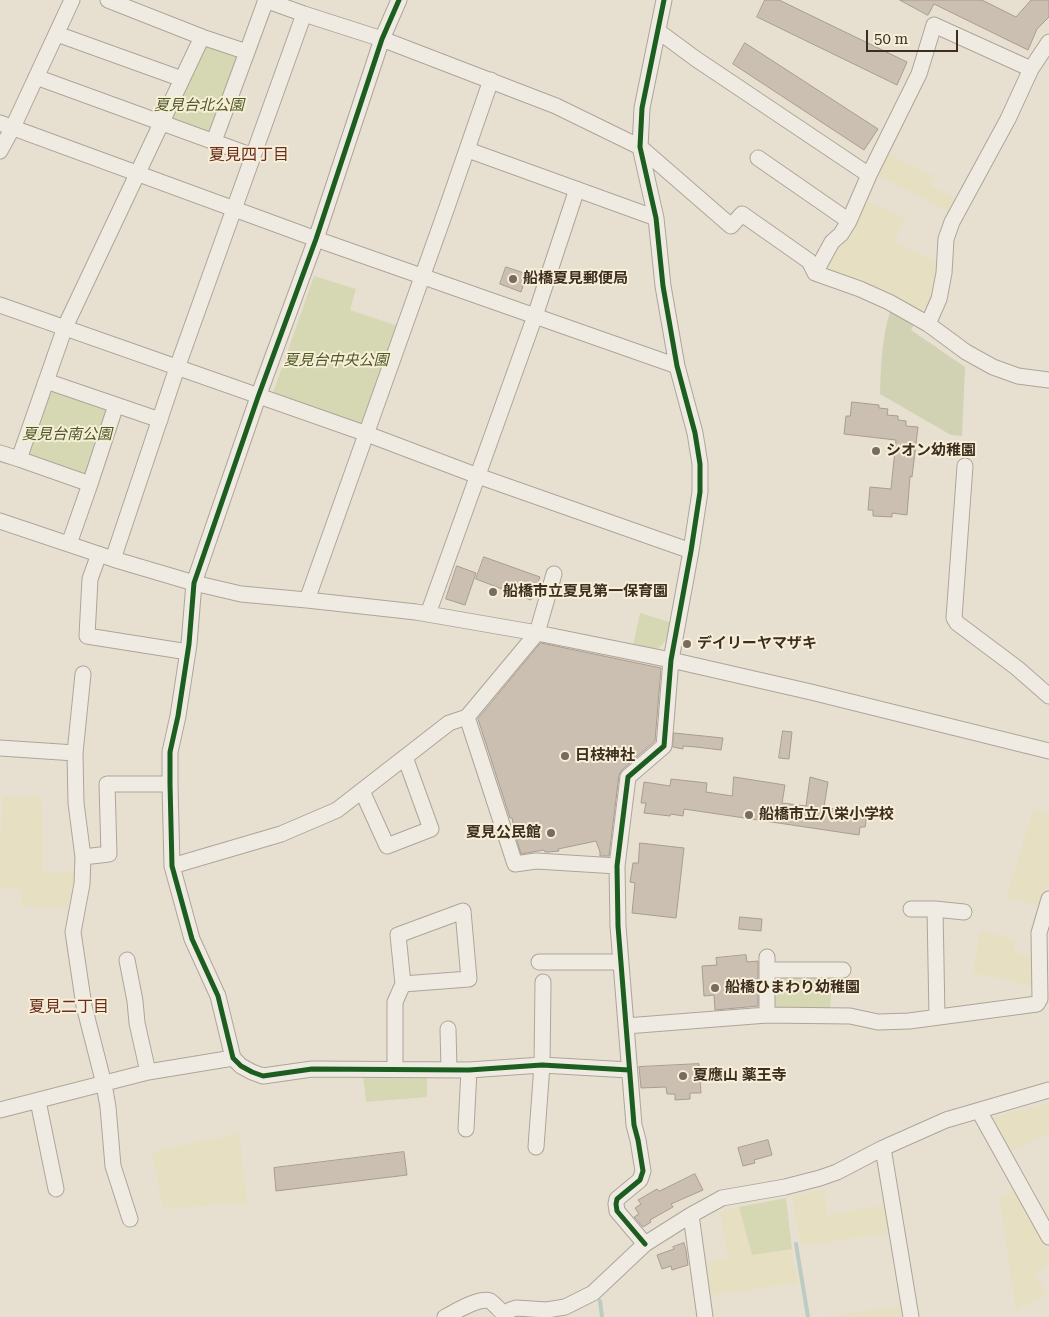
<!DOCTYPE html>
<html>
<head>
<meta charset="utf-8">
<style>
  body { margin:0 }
  #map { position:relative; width:1049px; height:1317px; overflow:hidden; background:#e7e0d1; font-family:"Roboto Serif",serif }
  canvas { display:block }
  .scale { position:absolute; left:866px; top:30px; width:92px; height:22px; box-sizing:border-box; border:2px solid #3d2e20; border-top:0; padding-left:6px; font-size:15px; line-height:18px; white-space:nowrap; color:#3d2e20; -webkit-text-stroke:4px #f7eed8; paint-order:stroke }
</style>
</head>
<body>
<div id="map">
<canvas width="1049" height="1317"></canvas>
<div class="scale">50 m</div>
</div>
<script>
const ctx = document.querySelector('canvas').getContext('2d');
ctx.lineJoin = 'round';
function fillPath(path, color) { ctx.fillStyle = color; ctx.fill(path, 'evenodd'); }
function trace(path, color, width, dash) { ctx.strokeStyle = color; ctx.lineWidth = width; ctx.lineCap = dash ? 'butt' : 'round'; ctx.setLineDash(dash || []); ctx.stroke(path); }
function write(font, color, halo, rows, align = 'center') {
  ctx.font = font + ' "Roboto Serif","Noto Sans JP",serif'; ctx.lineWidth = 4; ctx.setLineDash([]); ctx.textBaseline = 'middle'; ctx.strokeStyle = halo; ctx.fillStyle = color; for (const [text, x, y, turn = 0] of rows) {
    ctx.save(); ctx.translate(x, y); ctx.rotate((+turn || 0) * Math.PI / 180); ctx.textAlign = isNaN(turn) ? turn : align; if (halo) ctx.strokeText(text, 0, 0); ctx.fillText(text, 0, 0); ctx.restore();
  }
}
fillPath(new Path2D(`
  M 888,154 L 935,176 L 931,186 L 961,200 L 954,214 L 877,175 Z
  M 863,199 L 905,219 L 894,242 L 940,262 L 940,271 L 929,305 L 925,310 L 921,314 L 825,274 L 822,267 Z
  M 3,796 L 42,797 L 43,872 L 75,873 L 68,908 L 21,906 L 21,889 L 0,889 L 0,844 Z
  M 1034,807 L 1046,815 L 1049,809 L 1049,878 L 1041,907 L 1006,898 Z
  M 980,930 L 1016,940 L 1014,952 L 1034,957 L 1035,989 L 1011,981 L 973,973 Z
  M 1049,1103 L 1049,1133 L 1008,1153 L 991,1118 Z
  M 240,1133 L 243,1171 L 248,1203 L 163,1209 L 152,1152 Z
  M 824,1189 L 827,1215 L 888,1204 L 892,1233 L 801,1246 L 792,1197 Z
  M 1015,1190 L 1049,1253 L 1049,1263 L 1035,1273 L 1046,1294 L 1016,1311 L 999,1198 Z
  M 739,1207 L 752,1255 L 792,1249 L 798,1283 L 708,1296 L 703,1263 L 728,1258 L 720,1212 Z
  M 904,1305 L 905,1317 L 825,1317 Z`), '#e6dfc2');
fillPath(new Path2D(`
  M 204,41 L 241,55 L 212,136 L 168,120 Z
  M 314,276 L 356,289 L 350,310 L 398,326 L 369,415 L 360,424 L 273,393 Z
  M 49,387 L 110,407 L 88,477 L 26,456 Z
  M 640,613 L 672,623 L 668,638 L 658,649 L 633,646 Z
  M 832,975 L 830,1013 L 774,1011 L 770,977 Z
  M 363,1075 L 427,1075 L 427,1097 L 366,1102 Z
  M 786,1198 L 792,1249 L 752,1255 L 739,1207 Z`), '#d6d7b3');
fillPath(new Path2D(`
  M 890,311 L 916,320 L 911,330 L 965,367 L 962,436 L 951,435 L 880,394 C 881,365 882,338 890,311 Z`), '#d1d1b3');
trace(new Path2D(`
  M 796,1244 L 808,1317
  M 600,1301 L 602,1317`), '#bcccc2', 4);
const building = new Path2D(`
  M 765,0 L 779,0 L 907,62 L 897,85 L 757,17 Z
  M 900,0 L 982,0 L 1016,17 L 1031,0 L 1049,0 L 1049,17 L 1037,29 L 1028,50 L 934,4 L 928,15 Z
  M 745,43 L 878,129 L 864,150 L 733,64 Z
  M 506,267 L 527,274 L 521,292 L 500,284 Z
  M 852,402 L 879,405 L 879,408 L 888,409 L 887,415 L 898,416 L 898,420 L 906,421 L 906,426 L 918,427 L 912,477 L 910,476 L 907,515 L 892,513 L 892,517 L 873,516 L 873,510 L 868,510 L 870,487 L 891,489 L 896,440 L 844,434 L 846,416 L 850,416 Z
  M 484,557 L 540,577 L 531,600 L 476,579 Z
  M 457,566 L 476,573 L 465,605 L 446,599 Z
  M 541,643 L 661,668 L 655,741 L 622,770 L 619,775 L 609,856 L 600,856 L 600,852 L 596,841 L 558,849 L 559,851 L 549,852 L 545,852 L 544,850 L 521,854 L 516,837 L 512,818 L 510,818 L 478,719 Z
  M 783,731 L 792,732 L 789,759 L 779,758 Z
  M 674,733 L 723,738 L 721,750 L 696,747 L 683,746 L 683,749 L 673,747 Z
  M 734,777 L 785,785 L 782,803 L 806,806 L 810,777 L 828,782 L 824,807 L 834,809 L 834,810 L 867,815 L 865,827 L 860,827 L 859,835 L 684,809 L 683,816 L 671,814 L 670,816 L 644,813 L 646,803 L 641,803 L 644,782 L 670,786 L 671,779 L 707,783 L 706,792 L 732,796 Z
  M 640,843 L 684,848 L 676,918 L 632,913 L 635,883 L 630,882 L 633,863 L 638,863 Z
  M 740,917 L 762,919 L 761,931 L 739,929 Z
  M 746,955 L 747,962 L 758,961 L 758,1006 L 715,1010 L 714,995 L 704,996 L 702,966 L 717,965 L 716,958 Z
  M 699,1064 L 701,1093 L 690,1093 L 690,1099 L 675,1100 L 675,1094 L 667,1094 L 666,1087 L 641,1088 L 639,1067 Z
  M 768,1140 L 772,1155 L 754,1160 L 755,1163 L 743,1166 L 738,1148 Z
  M 404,1152 L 407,1175 L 276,1191 L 274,1168 Z
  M 695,1174 L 703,1190 L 671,1204 L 673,1207 L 650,1220 L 651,1222 L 643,1227 L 634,1217 L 639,1214 L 635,1208 L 641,1204 L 638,1200 L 657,1189 L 659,1191 Z
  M 684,1243 L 686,1250 L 688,1265 L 672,1270 L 671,1266 L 662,1269 L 657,1255 L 674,1249 L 673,1247 Z`);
fillPath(building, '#cbbfb2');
trace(building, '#a89c90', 1);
const minor = new Path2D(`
  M 108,0 L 202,37 L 247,52 L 266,0
  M 265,0 L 304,14 L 382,39 L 556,106 L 640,147 L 731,226 L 742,214 L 809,261 L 815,273 L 860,289 L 889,302 L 928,324 L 966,352 L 993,367 L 1018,376 L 1049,380
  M 399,0 L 382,39 L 316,239 L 258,397 L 194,583 L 189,644 L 178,716 L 170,752 L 170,784 L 172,866 L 192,939 L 218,996 L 233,1058 L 241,1066 L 252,1072 L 263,1076 L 312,1069 L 469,1070 L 542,1065 L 629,1070
  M 658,31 L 696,59 L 869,175
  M 57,34 L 182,79
  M 36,77 L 253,156
  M 0,123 L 316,239 L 677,366
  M 214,141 L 247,52
  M 468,150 L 656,218
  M 0,151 L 13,127 L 72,0
  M 758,158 L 849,221
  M 815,273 L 832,242 L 841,234 L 849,221 L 869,175 L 919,74 L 934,25 L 1031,69
  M 0,305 L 367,434 L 478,476 L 691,551
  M 928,324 L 939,299 L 944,273 L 946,239 L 952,222 L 1008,119 L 1031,69 L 1049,42
  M 46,381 L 160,420
  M 0,453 L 19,459 L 65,327 L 202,37
  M 19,459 L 90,484 L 69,544
  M 965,466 L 954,618 L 957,623 L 1017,668 L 1049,696
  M 90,484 L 116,405
  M 0,521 L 113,559 L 194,583 L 241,594 L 307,600 L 416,612 L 537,633 L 671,660 L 811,692 L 1049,751
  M 99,554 L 90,579 L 87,636 L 188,652
  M 113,559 L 177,368 L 304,14
  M 307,600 L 446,210 L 491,80
  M 428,614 L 535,316 L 577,189
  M 83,674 L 75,753 L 76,803 L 83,857 L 82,884 L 73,932 L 84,1006 L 104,1084 L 108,1107 L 113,1166 L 130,1219
  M 467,717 L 515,864 L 536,861 L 617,866
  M 0,748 L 75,753
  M 362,791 L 387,846 L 431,829 L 405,757
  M 83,857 L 109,854 L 107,784 L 170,784
  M 172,866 L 281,834 L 337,810 L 449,723 L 467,717 L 537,633 L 554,574
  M 911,909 L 935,909 L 964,912
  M 935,909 L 937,1017
  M 767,957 L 767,1015
  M 127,960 L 135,1001 L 137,1023 L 148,1072
  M 539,962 L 621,962
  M 767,972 L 773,970 L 843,970
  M 626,1026 L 767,1015 L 850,1016 L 878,1022 L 909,1021 L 1037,1004 L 1040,999 L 1039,933 L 1049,899
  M 448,1029 L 449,1070
  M 395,1070 L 395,1002 L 403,984 L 398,935 L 463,911 L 469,979 L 403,984
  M 38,1101 L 56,1189
  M 0,1110 L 148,1072 L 233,1058
  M 979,1111 L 1049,1237
  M 466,1129 L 469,1070
  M 536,1147 L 542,1065 L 543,982
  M 883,1148 L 911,1317
  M 691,1215 L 705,1317
  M 645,1244 L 617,1211 L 616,1204 L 617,1199 L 640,1180 L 643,1171 L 638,1140 L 634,1125 L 618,926 L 617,866 L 628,777 L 664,746 L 671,660 L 691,551 L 700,492 L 700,464 L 695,433 L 677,366 L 663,286 L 656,218 L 640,147 L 642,108 L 664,0
  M 445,1317 C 455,1312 479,1297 490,1301 C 495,1304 500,1311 505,1315
  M 504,1317 L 510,1310 L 516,1308 L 547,1310 L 565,1307 L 593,1293 L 645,1244 L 691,1215 L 722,1198 L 785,1187 L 820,1178 L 837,1172 L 883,1148 L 946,1120 L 1049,1090`);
trace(minor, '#ada599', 17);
trace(minor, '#efebe3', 15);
trace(new Path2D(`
  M 399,0 L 382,39 L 316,239 L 258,397 L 194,583 L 189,644 L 178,716 L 170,752 L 170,784 L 172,866 L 192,939 L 218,996 L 233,1058 L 241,1066 L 252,1072 L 263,1076 L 312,1069 L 469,1070 L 542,1065 L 629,1070
  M 645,1244 L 617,1211 L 616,1204 L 617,1199 L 640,1180 L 643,1171 L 638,1140 L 634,1125 L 618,926 L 617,866 L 628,777 L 664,746 L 671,660 L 691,551 L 700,492 L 700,464 L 695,433 L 677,366 L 663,286 L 656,218 L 640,147 L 642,108 L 664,0`), '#1b5e20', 5);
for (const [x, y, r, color] of [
  [513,279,5,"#786c5e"],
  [876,451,5,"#786c5e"],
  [493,592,5,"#786c5e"],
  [687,644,5,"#786c5e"],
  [565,756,5,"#786c5e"],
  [749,815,5,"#786c5e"],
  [551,833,5,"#786c5e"],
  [715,988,5,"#786c5e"],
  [683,1076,5,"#786c5e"]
]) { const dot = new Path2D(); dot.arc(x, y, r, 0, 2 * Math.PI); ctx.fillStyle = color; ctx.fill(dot); trace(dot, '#f7eed8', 2); }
write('italic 15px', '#4d5a26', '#f7eed8', [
  ["夏見台北公園",199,106],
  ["夏見台中央公園",336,361],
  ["夏見台南公園",67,435]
]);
write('bold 15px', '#3d2e20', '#f7eed8', [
  ["船橋夏見郵便局",523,279],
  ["シオン幼稚園",886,451],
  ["船橋市立夏見第一保育園",503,592],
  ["デイリーヤマザキ",697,644],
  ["日枝神社",575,756],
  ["船橋市立八栄小学校",759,815],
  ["夏見公民館",541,833,"right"],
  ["船橋ひまわり幼稚園",725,988],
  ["夏應山 薬王寺",693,1076]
], 'left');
write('16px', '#6b2e1e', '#f7eed8', [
  ["夏見四丁目",249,155],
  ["夏見二丁目",69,1007]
]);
</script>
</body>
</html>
